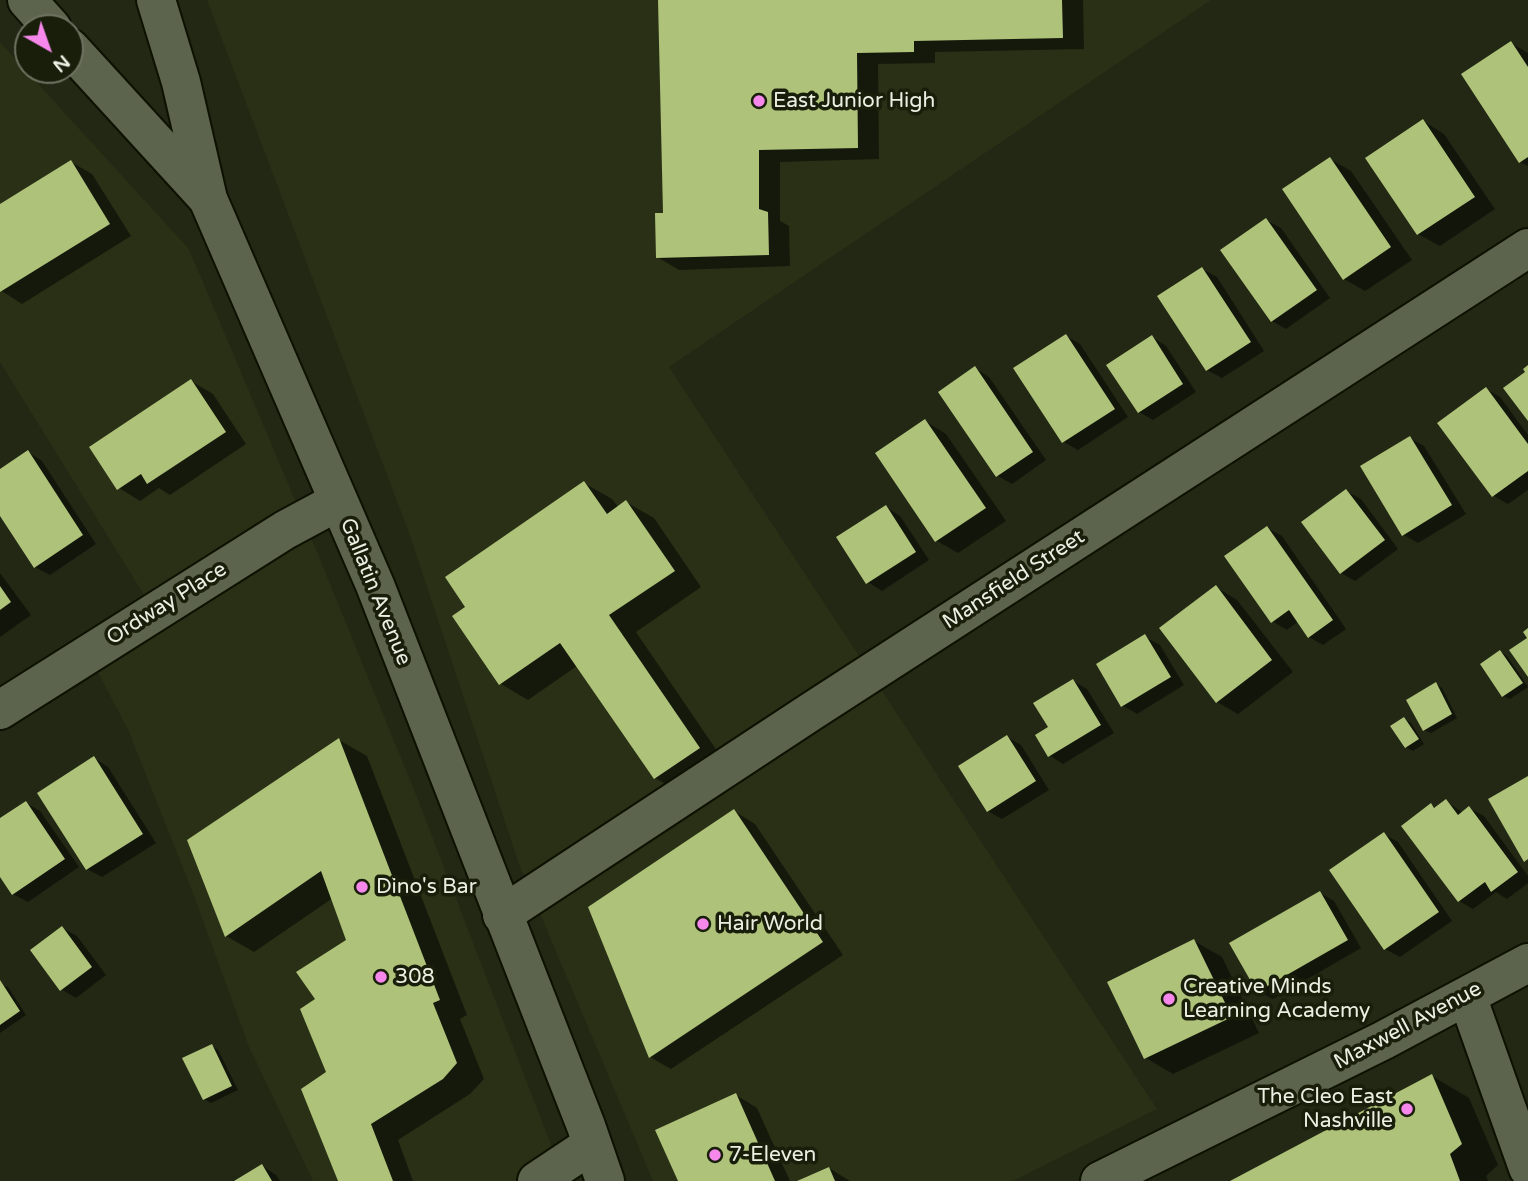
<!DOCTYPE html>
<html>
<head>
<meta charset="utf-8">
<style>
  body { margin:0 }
  #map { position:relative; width:1528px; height:1181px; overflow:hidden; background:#222814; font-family:"Varela Round",sans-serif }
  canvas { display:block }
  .north { position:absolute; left:14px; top:14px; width:70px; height:70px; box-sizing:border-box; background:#191e0b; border:2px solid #6d7261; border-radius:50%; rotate:140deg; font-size:19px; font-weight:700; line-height:28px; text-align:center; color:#ebefe2 }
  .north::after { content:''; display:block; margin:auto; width:24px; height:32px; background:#f788eb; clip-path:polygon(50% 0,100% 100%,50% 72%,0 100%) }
</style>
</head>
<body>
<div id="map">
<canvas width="1528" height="1181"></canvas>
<div class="north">N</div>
</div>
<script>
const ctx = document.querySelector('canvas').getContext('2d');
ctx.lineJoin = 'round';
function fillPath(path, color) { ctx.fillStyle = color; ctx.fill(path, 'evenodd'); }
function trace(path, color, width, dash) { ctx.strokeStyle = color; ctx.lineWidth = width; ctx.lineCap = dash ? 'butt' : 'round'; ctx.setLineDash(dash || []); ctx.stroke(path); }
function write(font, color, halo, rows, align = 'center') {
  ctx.font = font + ' "Varela Round",sans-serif'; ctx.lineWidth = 7; ctx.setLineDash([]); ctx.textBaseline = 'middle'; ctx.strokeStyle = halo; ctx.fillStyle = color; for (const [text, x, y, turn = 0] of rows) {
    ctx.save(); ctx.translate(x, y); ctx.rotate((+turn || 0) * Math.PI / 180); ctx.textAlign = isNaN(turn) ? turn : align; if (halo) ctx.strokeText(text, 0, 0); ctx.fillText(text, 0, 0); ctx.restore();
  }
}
fillPath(new Path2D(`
  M 207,0 L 1211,0 L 669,367 L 1157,1109 L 1013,1181 L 653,1181 L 519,864 L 409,533 Z
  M 0,42 L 189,249 L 317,552 L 417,797 L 565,1181 L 313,1181 L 249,1047 L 194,896 L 129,732 L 88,653 L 154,611 L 0,362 Z`), '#293015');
fillPath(new Path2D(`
  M 660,0 L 1083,0 L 1084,49 L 935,52 L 935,63 L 878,64 L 879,159 L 780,162 L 780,221 L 789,226 L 790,266 L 679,270 L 657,257 L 665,214 Z
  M 1511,43 L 1528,53 L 1528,166 L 1520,162 Z
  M 1423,121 L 1444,134 L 1495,209 L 1440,246 L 1418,234 Z
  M 1330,159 L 1351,171 L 1412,260 L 1365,291 L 1344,279 Z
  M 71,162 L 92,174 L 131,236 L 22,304 L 0,290 L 0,206 Z
  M 1266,220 L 1281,228 L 1330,298 L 1286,329 L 1272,321 Z
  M 1202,269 L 1217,277 L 1264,351 L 1222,378 L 1207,370 Z
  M 1066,336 L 1080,344 L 1128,417 L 1078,450 L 1064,442 L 1016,369 Z
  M 1152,337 L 1166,346 L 1196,392 L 1153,420 L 1139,412 Z
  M 975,368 L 989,377 L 1046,460 L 1012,484 L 998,476 Z
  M 191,381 L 213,394 L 246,444 L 170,495 L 159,488 L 140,501 L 119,488 Z
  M 1486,389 L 1500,397 L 1528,435 L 1528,490 L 1508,504 L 1494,496 L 1440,424 Z
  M 925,421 L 946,434 L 1006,521 L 958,553 L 937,541 Z
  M 1410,438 L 1424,446 L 1466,514 L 1418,543 L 1404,535 Z
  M 28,452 L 42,461 L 96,544 L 50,575 L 35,567 L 0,513 L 0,471 Z
  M 584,483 L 612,499 L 619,508 L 626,502 L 654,518 L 701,587 L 636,632 L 726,764 L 682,794 L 655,778 L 577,666 L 528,700 L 501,684 L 467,607 Z
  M 1346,491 L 1361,499 L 1398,549 L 1355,581 L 1341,573 Z
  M 886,507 L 900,516 L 929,560 L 882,591 L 868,582 Z
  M 1267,528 L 1282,536 L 1346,629 L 1323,645 L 1309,637 L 1299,621 L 1287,630 L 1272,621 Z
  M 0,573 L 31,615 L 0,637 Z
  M 1216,587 L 1237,600 L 1293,672 L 1238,714 L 1217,702 Z
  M 1145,637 L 1160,645 L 1184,685 L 1137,714 L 1122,705 Z
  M 1501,652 L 1507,656 L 1528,687 L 1510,699 L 1503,696 Z
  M 1073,681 L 1087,689 L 1114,733 L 1063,764 L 1049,755 Z
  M 1436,684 L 1442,688 L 1457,718 L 1431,733 L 1424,730 Z
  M 1404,719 L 1411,723 L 1424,744 L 1413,751 L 1406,747 Z
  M 1007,737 L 1021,745 L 1049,790 L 1002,819 L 988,811 Z
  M 339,740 L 367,756 L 467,1015 L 460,1019 L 484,1079 L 470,1094 L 398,1140 L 413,1181 L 340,1181 L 318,1000 L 348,941 L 333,898 L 254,952 L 226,936 Z
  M 94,758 L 108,767 L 156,843 L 102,877 L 87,869 Z
  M 1446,801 L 1463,813 L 1469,808 L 1484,816 L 1528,876 L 1528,883 L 1507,899 L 1496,892 L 1473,909 L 1459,901 L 1431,805 L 1436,808 Z
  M 26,803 L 40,811 L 79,867 L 28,902 L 13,894 L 0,874 L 0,821 Z
  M 734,811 L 755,824 L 843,955 L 671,1069 L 650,1057 Z
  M 1384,834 L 1398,842 L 1452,921 L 1400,957 L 1385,949 Z
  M 1320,893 L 1334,901 L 1361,948 L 1273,999 L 1258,991 Z
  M 62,928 L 77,936 L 106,975 L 76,998 L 61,989 Z
  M 1194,941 L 1222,957 L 1259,1033 L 1173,1074 L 1146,1058 Z
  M 0,984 L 8,987 L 26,1015 L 0,1033 Z
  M 212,1046 L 218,1050 L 238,1090 L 211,1103 L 204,1099 Z
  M 1432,1076 L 1469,1098 L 1498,1165 L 1486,1176 L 1488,1181 L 1234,1181 Z
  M 736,1095 L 757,1108 L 790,1181 L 680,1181 Z
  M 262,1166 L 276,1175 L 280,1181 L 237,1181 Z
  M 829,1168 L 850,1181 L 801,1181 Z`), '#0007');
fillPath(new Path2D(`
  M 658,0 L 1062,0 L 1063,38 L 914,41 L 914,52 L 857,53 L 858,148 L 759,150 L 759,209 L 768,212 L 769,255 L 656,258 L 655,213 L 663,213 Z
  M 1511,41 L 1528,67 L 1528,157 L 1519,163 L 1461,74 Z
  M 1423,119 L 1475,197 L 1417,235 L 1365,158 Z
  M 1330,157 L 1391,247 L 1343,280 L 1282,189 Z
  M 71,160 L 110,224 L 0,292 L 0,204 Z
  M 1266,218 L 1317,290 L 1271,322 L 1220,250 Z
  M 1202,267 L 1251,342 L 1206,371 L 1157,296 Z
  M 1066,334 L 1115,409 L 1062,443 L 1013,368 Z
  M 1152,335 L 1183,384 L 1138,413 L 1106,365 Z
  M 1528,365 L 1528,421 L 1503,388 L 1525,372 L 1523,369 Z
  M 975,366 L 1033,452 L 996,477 L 938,392 Z
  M 191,379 L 226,432 L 147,484 L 141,474 L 117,490 L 89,447 Z
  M 1486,387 L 1528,444 L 1528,471 L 1492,497 L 1437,423 Z
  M 925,419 L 986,508 L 935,542 L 875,453 Z
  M 1410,436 L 1452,505 L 1402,536 L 1360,466 Z
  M 28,450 L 83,535 L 34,568 L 0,516 L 0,469 Z
  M 584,481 L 607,514 L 626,500 L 675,571 L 609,615 L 700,748 L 654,779 L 560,643 L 499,685 L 452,616 L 465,607 L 445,577 Z
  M 1346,489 L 1385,540 L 1340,574 L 1301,522 Z
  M 886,505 L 916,552 L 866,584 L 836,537 Z
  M 1267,526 L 1333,620 L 1308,638 L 1289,610 L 1271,623 L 1224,556 Z
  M 1216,585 L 1272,660 L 1216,703 L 1159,628 Z
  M 0,586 L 11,602 L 0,610 Z
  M 1528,628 L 1528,677 L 1509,650 L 1527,638 L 1523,632 Z
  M 1145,634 L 1171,677 L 1121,707 L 1096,664 Z
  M 1500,650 L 1523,683 L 1502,697 L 1480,664 Z
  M 1073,679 L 1101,725 L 1048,757 L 1035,735 L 1048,727 L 1033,703 Z
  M 1436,682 L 1452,714 L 1423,731 L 1406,700 Z
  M 1404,717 L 1419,739 L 1405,748 L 1390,726 Z
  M 1007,735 L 1036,781 L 987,812 L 958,766 Z
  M 339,738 L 440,1000 L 433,1003 L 457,1063 L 443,1079 L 371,1124 L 393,1181 L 338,1181 L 301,1089 L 326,1072 L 300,1009 L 315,999 L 296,972 L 346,940 L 321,871 L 225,937 L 187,840 Z
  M 94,756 L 143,834 L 86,870 L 37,793 Z
  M 1528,776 L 1528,859 L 1524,862 L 1488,799 Z
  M 1446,799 L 1458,815 L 1469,806 L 1518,872 L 1491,892 L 1485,882 L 1458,902 L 1401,826 L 1431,803 L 1434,808 Z
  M 26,801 L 65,859 L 12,895 L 0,877 L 0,818 Z
  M 734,809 L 823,942 L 649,1058 L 588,907 Z
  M 1384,832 L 1439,912 L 1384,950 L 1329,870 Z
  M 1320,891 L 1348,940 L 1257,992 L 1229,943 Z
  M 62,926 L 92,967 L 60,991 L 30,950 Z
  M 1194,939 L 1232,1017 L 1144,1059 L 1107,982 Z
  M 0,980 L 20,1011 L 0,1025 Z
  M 212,1044 L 232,1086 L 203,1100 L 182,1058 Z
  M 1432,1074 L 1462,1144 L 1450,1154 L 1460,1181 L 1230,1181 Z
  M 736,1093 L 775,1181 L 678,1181 L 655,1130 Z
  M 262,1164 L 272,1181 L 234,1181 Z
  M 829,1167 L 835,1181 L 797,1181 Z`), '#aec27a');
const minor = new Path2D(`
  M 0,710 L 285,530 L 337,502
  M 502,915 L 812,711 L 1528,248
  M 1467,996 L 1528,1168
  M 537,1181 L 591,1145
  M 1100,1181 L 1384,1040 L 1528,963`);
const tertiary = new Path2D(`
  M 27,0 L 52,28
  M 70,48 L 208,199`);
const secondary = new Path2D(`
  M 156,0 L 181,82 L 208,199 L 375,585 L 586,1126 L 605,1181`);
trace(minor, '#0c1101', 42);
trace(tertiary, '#0c1101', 42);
trace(secondary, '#0c1101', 42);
trace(minor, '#5d644d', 38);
trace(tertiary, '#5d644d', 38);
trace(secondary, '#5d644d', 38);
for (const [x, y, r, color] of [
  [759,101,7,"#f788eb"],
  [362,887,7,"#f788eb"],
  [703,924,7,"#f788eb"],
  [381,977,7,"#f788eb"],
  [1169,999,7,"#f788eb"],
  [1407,1109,7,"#f788eb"],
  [715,1155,7,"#f788eb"]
]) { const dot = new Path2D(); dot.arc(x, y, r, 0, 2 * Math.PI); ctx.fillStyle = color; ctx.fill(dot); trace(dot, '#191e0b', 2.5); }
write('21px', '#ebefe2', '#191e0b', [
  ["East Junior High",773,101],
  ["Dino's Bar",376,887],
  ["Hair World",717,924],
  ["308",395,977],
  ["Creative Minds",1183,987],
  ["Learning Academy",1183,1011],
  ["The Cleo East",1393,1097,"right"],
  ["Nashville",1393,1121,"right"],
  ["7-Eleven",729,1155]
], 'left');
write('21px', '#ebefe2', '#191e0b', [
  ["Mansfield Street",1014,580,-33],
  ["Gallatin Avenue",375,592,68],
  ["Ordway Place",167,604,-32],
  ["Maxwell Avenue",1408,1026,-28]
]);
</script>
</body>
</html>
